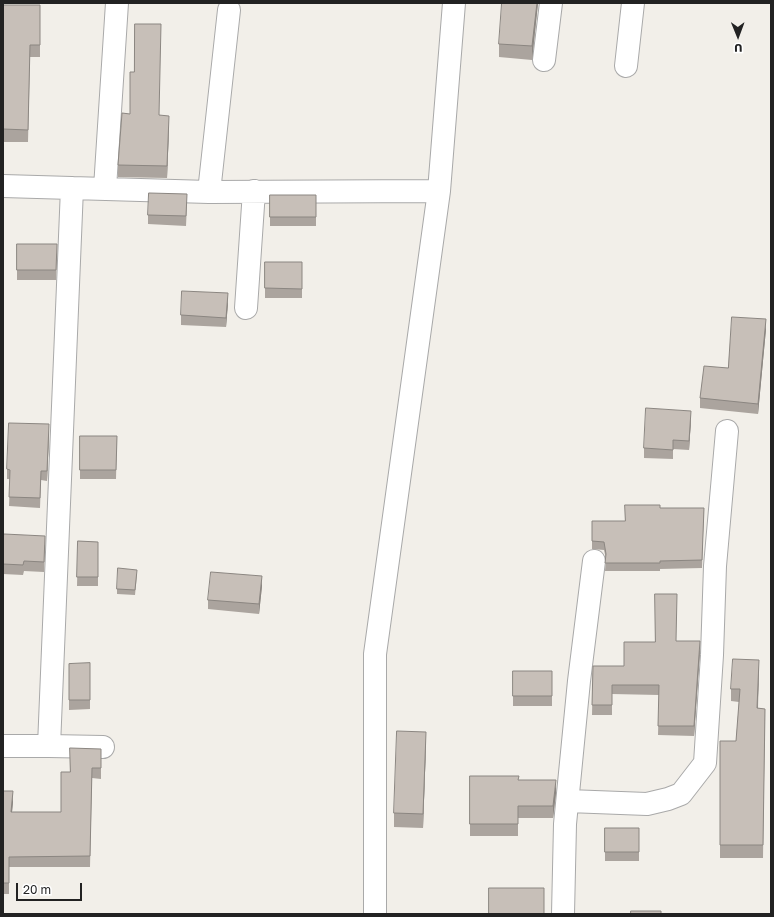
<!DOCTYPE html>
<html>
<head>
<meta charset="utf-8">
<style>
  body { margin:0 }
  #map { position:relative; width:774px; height:917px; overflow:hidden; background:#f2efe9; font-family:"Golos Text",sans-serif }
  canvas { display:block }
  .frame { position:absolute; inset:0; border:4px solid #222; pointer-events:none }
  .north { position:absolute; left:718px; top:16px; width:40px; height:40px; -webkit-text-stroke:3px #fff; paint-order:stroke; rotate:179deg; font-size:11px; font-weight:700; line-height:16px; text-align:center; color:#222 }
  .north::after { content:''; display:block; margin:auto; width:14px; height:18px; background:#222; clip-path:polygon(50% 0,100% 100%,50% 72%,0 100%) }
  .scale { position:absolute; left:16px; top:883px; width:66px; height:18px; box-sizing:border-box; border:2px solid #222; border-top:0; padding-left:5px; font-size:12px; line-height:14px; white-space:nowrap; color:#222; -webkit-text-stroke:3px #fff; paint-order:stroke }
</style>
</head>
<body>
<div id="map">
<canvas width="774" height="917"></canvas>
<div class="frame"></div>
<div class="north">U</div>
<div class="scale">20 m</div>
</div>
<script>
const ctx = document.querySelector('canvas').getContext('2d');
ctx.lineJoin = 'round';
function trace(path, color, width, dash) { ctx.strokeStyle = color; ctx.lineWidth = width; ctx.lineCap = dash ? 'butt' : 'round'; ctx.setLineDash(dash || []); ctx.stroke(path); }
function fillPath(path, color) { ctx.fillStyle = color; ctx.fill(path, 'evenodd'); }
const street = new Path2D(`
  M 544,60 L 551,3
  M 626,66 L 633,3
  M 3,186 L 209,192 L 439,191
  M 105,188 L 117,3
  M 209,192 L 229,10
  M 246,308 L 254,191
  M 3,746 L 49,746 L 72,188
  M 49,746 L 103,747
  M 568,801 L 647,804 L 668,799 L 681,794 L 705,763 L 712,655 L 715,566 L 727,431
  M 375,914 L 375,654 L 439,191 L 454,3
  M 563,914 L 565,824 L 579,681 L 594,561`);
trace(street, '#a9a9a9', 24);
trace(street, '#fff', 22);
fillPath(new Path2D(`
  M 538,3 L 532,60 L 499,57 L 499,44 Z
  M 3,5 L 40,5 L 40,57 L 30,57 L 28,142 L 3,142 Z
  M 130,114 L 160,115 L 169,128 L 167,178 L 118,177 L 118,165 Z
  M 270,195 L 316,195 L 316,226 L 270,226 Z
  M 187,204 L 186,226 L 148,224 L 148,215 Z
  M 17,244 L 57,254 L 56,280 L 17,280 Z
  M 265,262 L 302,262 L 302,298 L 265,298 Z
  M 228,303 L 226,327 L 181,325 L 181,315 Z
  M 766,329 L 758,414 L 700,408 L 700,398 Z
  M 691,420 L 689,450 L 673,449 L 673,459 L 644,458 L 644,448 Z
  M 49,434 L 47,481 L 41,480 L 40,508 L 9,506 L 10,479 L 7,479 L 7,469 Z
  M 80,436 L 117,436 L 116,479 L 80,479 Z
  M 660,508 L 704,508 L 702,568 L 660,569 L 660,571 L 605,571 L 606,559 L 604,550 L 592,549 L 592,521 L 625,521 Z
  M 78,541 L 98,542 L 98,586 L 77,586 Z
  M 3,543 L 45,545 L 44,572 L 24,571 L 23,575 L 3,574 Z
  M 137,574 L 135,595 L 117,594 L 117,589 Z
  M 262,586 L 259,614 L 208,609 L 208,600 Z
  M 676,641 L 700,651 L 694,736 L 658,735 L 659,695 L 612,694 L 612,715 L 592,715 L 593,666 L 624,666 L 655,642 Z
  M 90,663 L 90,709 L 69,710 L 69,664 Z
  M 513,671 L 552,671 L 552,706 L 513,706 Z
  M 759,673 L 758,708 L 765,709 L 763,858 L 720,858 L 720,741 L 736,741 L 739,702 L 731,701 L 731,689 Z
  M 426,745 L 423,828 L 394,827 L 394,813 Z
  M 101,749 L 101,779 L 92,778 L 90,867 L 9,867 L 9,894 L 3,894 L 3,791 L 13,802 L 12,812 L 61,812 L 70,772 Z
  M 470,776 L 518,780 L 556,793 L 553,818 L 518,818 L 518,836 L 470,836 Z
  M 605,828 L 639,828 L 639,861 L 605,861 Z`), '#aba49e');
fillPath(new Path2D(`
  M 537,3 L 538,3 L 532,60 L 532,46 Z
  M 169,116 L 169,128 L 167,178 L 167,166 Z
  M 228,293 L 228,303 L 226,327 L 226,318 Z
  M 766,319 L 766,329 L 758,414 L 758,404 Z
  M 691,411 L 691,420 L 689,450 L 689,441 Z
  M 49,424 L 49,434 L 47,481 L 47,471 Z
  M 262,576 L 262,586 L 259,614 L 259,604 Z
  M 700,641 L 700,651 L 694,736 L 694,726 Z
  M 759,660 L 759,673 L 757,721 L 757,708 Z
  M 426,732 L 426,745 L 423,828 L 423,814 Z
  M 556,780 L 556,793 L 553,818 L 553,806 Z
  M 13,791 L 13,802 L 11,822 L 11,812 Z`), '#8b8681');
const building = new Path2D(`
  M 502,3 L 537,3 L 532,46 L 499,44 Z
  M 3,5 L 40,5 L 40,45 L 30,45 L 28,130 L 3,129 Z
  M 135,24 L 161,24 L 159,115 L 169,116 L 167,166 L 118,165 L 122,113 L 130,114 L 130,72 L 134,72 Z
  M 149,193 L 187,194 L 186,216 L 148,215 Z
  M 270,195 L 316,195 L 316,217 L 270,217 Z
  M 17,244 L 57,244 L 56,270 L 17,270 Z
  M 265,262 L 302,262 L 302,289 L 265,288 Z
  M 182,291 L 228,293 L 226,318 L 181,315 Z
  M 732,317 L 766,319 L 758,404 L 700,398 L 704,366 L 728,368 Z
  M 646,408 L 691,411 L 689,441 L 673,440 L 673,450 L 644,448 Z
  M 9,423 L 49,424 L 47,471 L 41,471 L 40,498 L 9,497 L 10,470 L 7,469 Z
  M 80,436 L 117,436 L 116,470 L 80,470 Z
  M 625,505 L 660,505 L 660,508 L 704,508 L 702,560 L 660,561 L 660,563 L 605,563 L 606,554 L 604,542 L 592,541 L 592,521 L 625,521 Z
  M 4,534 L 45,536 L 44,562 L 24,561 L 23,565 L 3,564 Z
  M 78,541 L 98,542 L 98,577 L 77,577 Z
  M 118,568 L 137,570 L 135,590 L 117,589 Z
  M 211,572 L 262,576 L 259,604 L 208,600 Z
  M 655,594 L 677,594 L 676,641 L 700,641 L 694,726 L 658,726 L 659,685 L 612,685 L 612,705 L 592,705 L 593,666 L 624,666 L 624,642 L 655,642 Z
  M 733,659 L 759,660 L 757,708 L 765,709 L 763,845 L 720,845 L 720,741 L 736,741 L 740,689 L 731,689 Z
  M 90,663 L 90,700 L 69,700 L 69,664 Z
  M 513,671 L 552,671 L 552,696 L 513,696 Z
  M 397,731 L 426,732 L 423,814 L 394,813 Z
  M 70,748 L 101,749 L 101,768 L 92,768 L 90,856 L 9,857 L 9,883 L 3,883 L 3,791 L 13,791 L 11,812 L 61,812 L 61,772 L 70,772 Z
  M 470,776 L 519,776 L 518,780 L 556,780 L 553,806 L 518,806 L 518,824 L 470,824 Z
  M 605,828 L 639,828 L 639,852 L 605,852 Z
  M 489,888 L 544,888 L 544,914 L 489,914 Z
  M 631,911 L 661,911 L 661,914 L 631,914 Z`);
fillPath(building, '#c7bfb8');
trace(building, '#8b8681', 1);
</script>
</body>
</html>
